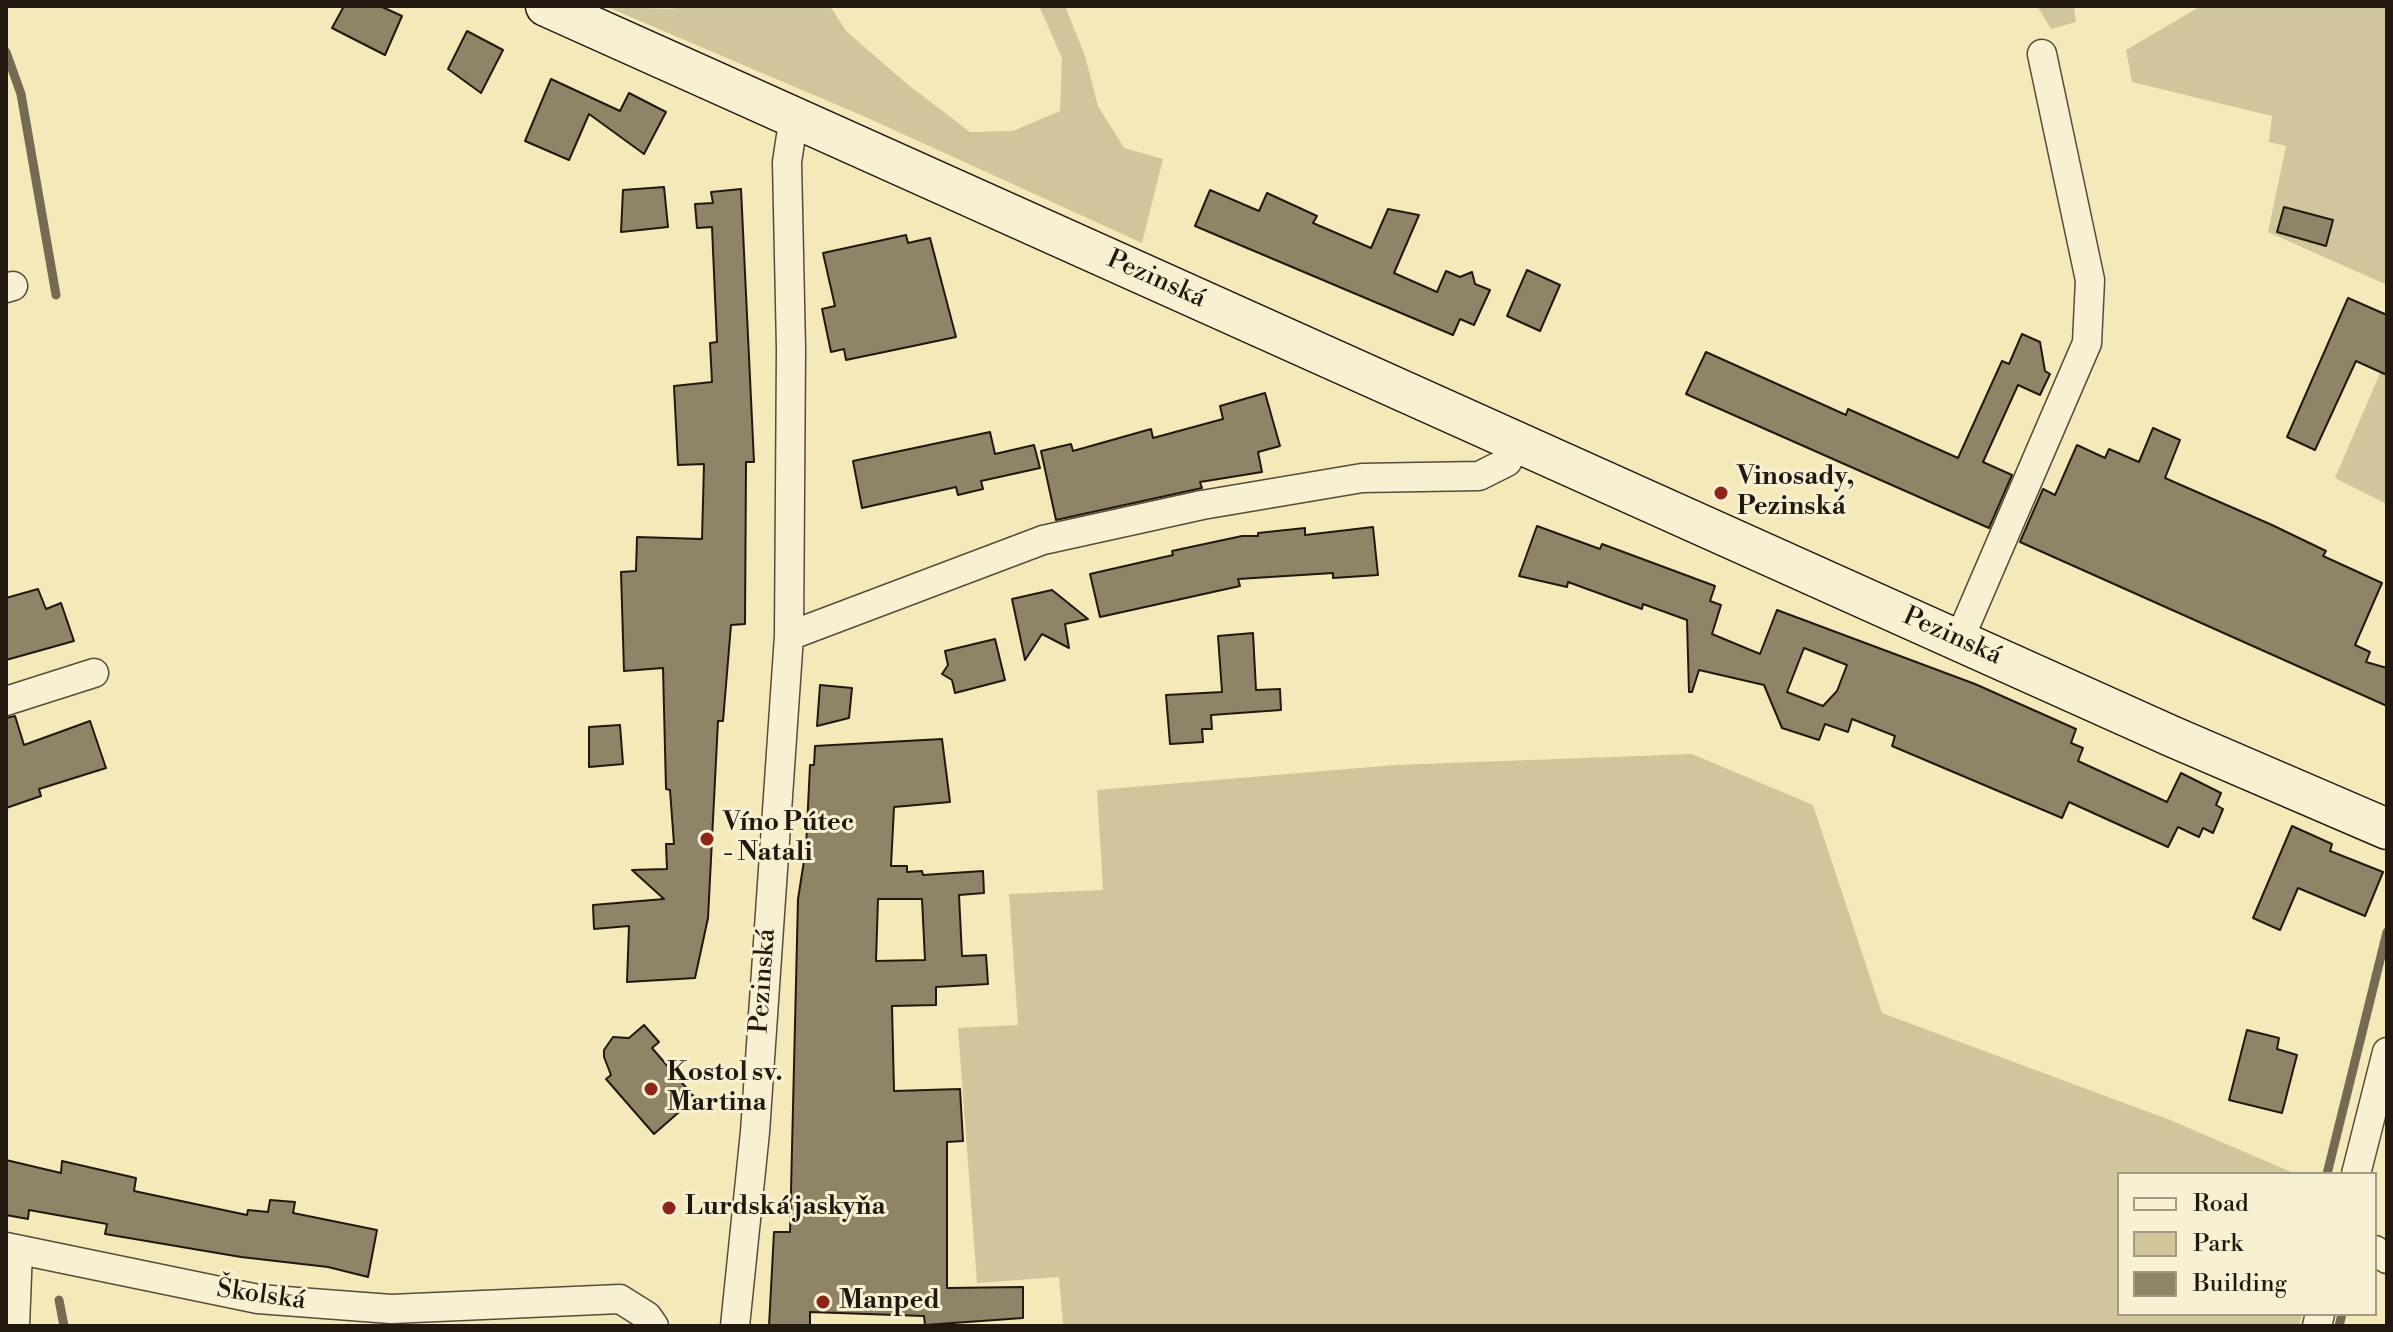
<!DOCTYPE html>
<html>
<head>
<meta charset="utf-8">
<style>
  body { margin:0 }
  #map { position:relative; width:2393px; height:1332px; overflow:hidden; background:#f5e8b9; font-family:"Libre Bodoni",serif }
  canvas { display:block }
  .frame { position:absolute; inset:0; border:8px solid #21180f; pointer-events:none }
  .legend { position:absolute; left:2117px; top:1172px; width:260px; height:144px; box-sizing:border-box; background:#f8f0d2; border:2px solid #a29a84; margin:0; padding:10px 14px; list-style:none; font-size:24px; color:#21180f }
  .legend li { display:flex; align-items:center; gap:16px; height:40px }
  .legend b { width:40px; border:2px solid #a29a84 }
</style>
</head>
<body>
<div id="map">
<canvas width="2393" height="1332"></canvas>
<div class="frame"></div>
<ul class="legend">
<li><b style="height:10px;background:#f8f0d2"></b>Road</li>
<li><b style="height:22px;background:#d1c59c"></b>Park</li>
<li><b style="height:22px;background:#8f8467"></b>Building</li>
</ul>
</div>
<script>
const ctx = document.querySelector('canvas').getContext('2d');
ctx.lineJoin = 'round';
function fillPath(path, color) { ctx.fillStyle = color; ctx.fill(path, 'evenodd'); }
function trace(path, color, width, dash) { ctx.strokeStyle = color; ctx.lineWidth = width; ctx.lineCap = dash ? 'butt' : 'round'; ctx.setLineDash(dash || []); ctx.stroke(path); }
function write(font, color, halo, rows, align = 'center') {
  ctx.font = font + ' "Libre Bodoni",serif'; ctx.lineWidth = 6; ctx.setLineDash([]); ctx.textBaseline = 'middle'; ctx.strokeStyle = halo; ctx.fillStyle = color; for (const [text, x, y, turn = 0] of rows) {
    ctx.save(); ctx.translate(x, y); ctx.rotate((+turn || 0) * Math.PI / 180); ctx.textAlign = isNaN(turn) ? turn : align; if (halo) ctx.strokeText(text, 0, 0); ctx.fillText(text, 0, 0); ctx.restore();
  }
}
fillPath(new Path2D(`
  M 605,6 C 628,6 671,12 690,6 L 830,6 L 846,31 L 907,84 L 970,132 L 1013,131 L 1060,111 L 1062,58 L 1039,6 L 1065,6 L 1085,56 L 1098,106 L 1124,148 L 1163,159 L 1142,243 L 870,119 Z
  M 2037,6 L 2074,6 L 2076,22 L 2051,29 Z
  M 2201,6 L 2387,6 L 2387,285 L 2268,232 L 2286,146 L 2269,142 L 2272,116 L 2132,82 L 2126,50 Z
  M 2387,357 L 2387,504 L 2335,478 Z
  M 1692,754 L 1813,805 L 1882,1013 L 2170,1120 L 2296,1174 L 2119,1174 L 2119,1314 L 2302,1314 L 2299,1326 L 1056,1326 L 1063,1325 L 1059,1277 L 977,1283 L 958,1028 L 1018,1025 L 1009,894 L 1103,890 L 1097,790 L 1395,765 Z`), '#d1c59c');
trace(new Path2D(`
  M 6,52 L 21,94 L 56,295
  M 2327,1174 L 2387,932
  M 59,1300 L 64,1326
  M 2339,1326 L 2342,1314`), '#756a52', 9);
const building = new Path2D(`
  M 344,6 L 380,6 L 402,16 L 385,55 L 332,28 Z
  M 467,31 L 503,50 L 481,93 L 448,69 Z
  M 551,79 L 620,111 L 629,93 L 666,112 L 644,154 L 589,114 L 569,160 L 525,141 Z
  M 664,187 L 668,227 L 621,232 L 623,190 Z
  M 741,189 L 754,462 L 746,462 L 745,624 L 731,625 L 723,721 L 718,721 L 708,918 L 695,978 L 627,982 L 629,926 L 594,929 L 593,905 L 664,899 L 632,870 L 667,869 L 666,844 L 674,844 L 670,790 L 666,789 L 663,668 L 624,671 L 621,572 L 636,571 L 637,537 L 702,539 L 704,464 L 678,465 L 674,386 L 712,382 L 710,343 L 717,342 L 712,227 L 697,228 L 695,204 L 713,203 L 711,192 Z
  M 1210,190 L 1259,211 L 1267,193 L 1317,216 L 1313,223 L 1371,248 L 1388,209 L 1419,215 L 1394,273 L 1437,292 L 1446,271 L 1460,277 L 1472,272 L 1475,284 L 1490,290 L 1474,325 L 1460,319 L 1453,335 L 1195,226 Z
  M 2284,207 L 2333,220 L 2326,246 L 2277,232 Z
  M 906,235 L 908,243 L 930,238 L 956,337 L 846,360 L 844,349 L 831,352 L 822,309 L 835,306 L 823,253 Z
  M 1527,270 L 1560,285 L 1540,331 L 1507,316 Z
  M 2348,298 L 2387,315 L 2387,375 L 2356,361 L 2315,450 L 2287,437 Z
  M 2022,334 L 2040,342 L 2045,371 L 2050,374 L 2040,395 L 2018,385 L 1983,462 L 2012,475 L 1989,528 L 1686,394 L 1706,352 L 1846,415 L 1848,409 L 1958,458 L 2002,361 L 2009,364 Z
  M 1265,393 L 1280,446 L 1258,452 L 1262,472 L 1200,482 L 1202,488 L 1056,520 L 1041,451 L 1071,444 L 1073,451 L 1151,429 L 1153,438 L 1223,419 L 1220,406 Z
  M 2153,428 L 2180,440 L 2165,478 L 2272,525 L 2326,551 L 2323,556 L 2382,583 L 2355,645 L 2370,652 L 2366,662 L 2387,668 L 2387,706 L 2020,542 L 2043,489 L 2055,495 L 2077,445 L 2105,458 L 2109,449 L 2139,462 Z
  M 990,432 L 995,454 L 1034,445 L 1040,468 L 981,481 L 983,489 L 958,495 L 956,487 L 862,508 L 853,461 Z
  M 1537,526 L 1600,549 L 1602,544 L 1715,586 L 1710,601 L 1721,605 L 1712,634 L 1760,654 L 1777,610 L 1975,684 L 2076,729 L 2071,743 L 2083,748 L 2078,761 L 2167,802 L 2181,773 L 2221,793 L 2216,805 L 2223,809 L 2213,833 L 2203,828 L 2199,837 L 2178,827 L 2168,847 L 2069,802 L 2062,818 L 1892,746 L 1895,736 L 1852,719 L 1848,732 L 1825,724 L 1819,740 L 1782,728 L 1764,685 L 1699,670 L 1692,692 L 1689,692 L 1687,620 L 1643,604 L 1642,609 L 1568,582 L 1567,587 L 1519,576 ZM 1804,648 L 1847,665 L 1837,691 L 1823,706 L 1787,692 Z
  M 1373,527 L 1378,575 L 1333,578 L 1333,573 L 1238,579 L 1240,586 L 1100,617 L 1090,574 L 1173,555 L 1172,551 L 1242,536 L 1258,536 L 1258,533 L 1305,528 L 1305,535 Z
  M 38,589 L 46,609 L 61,603 L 74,641 L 6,660 L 6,598 Z
  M 1052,590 L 1088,619 L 1065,624 L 1069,648 L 1042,634 L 1025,660 L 1012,599 Z
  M 1253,633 L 1256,690 L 1280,689 L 1281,710 L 1211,715 L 1212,729 L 1202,729 L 1203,742 L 1170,744 L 1166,695 L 1222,692 L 1218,636 Z
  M 995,639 L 1005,680 L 955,693 L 952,680 L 942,674 L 948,665 L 945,651 Z
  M 820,685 L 852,688 L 849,718 L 817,726 Z
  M 15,716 L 24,745 L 90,721 L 106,768 L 39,789 L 41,796 L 6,808 L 6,718 Z
  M 620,725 L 623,764 L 589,767 L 589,727 Z
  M 942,739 L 950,802 L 894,807 L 891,866 L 907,866 L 907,872 L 922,871 L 923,875 L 983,871 L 984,893 L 959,895 L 962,956 L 986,955 L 988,984 L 936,987 L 936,1005 L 892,1006 L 894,1091 L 960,1089 L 963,1141 L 947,1142 L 947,1288 L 1023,1287 L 1023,1318 L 925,1325 L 924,1316 L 810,1312 L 810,1325 L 769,1326 L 774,1232 L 790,1232 L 798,899 L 806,848 L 810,765 L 814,765 L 815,746 ZM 878,899 L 922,899 L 925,960 L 876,961 Z
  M 2292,826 L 2332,844 L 2330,851 L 2383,872 L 2365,916 L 2298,888 L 2280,930 L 2253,918 Z
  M 644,1025 L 659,1042 L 652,1048 L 695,1098 L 654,1134 L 606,1079 L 611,1075 L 604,1057 L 604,1050 L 613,1037 L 629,1038 Z
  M 2247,1030 L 2279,1038 L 2277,1049 L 2297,1055 L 2282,1113 L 2229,1100 Z
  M 6,1160 L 61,1173 L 62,1161 L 136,1178 L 134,1191 L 247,1215 L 248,1210 L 268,1212 L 270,1200 L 295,1202 L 293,1213 L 377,1230 L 368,1277 L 328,1267 L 241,1257 L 105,1234 L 107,1224 L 29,1210 L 28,1219 L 6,1215 Z`);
fillPath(building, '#8f8467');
trace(building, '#21180f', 2);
const street = new Path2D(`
  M 6,288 L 13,286
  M 789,636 L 1043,540 L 1202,505 L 1362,478 L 1479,476 L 1507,462 L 1518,442
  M 1959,640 L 2087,343 L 2090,280 L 2042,54
  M 6,701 L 94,673
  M 2356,1174 L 2387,1052
  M 6,1247 L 258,1299 L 391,1309 L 620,1299 L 647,1316 L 654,1326
  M 2375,1250 L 2387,1259
  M 15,1326 L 18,1250
  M 735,1326 L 755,1132 L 789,636 L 791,349 L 787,162 L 794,116
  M 2317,1326 L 2320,1314`);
const secondary = new Path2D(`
  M 546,6 L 2171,736 L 2387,829`);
trace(street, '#564c3a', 31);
trace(secondary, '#21180f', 43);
trace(street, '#f8f0d2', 28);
trace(secondary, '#f8f0d2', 40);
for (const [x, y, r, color] of [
  [1721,493,8,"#8f2418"],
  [707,839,8,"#8f2418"],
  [651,1089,8,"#8f2418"],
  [669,1208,8,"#8f2418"],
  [823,1302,8,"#8f2418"]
]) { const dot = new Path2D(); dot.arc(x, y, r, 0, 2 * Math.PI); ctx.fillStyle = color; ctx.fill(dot); trace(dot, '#f8f0d2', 3); }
write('26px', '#21180f', '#f8f0d2', [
  ["Pezinská",1156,280,24],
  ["Pezinská",1952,637,24],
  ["Pezinská",764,981,-86],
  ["Školská",261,1296,8]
]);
write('bold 26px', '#21180f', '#f8f0d2', [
  ["Vinosady,",1737,478],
  ["Pezinská",1737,508],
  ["Víno Pútec",723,824],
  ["- Natali",723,854],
  ["Kostol sv.",667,1074],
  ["Martina",667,1104],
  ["Lurdská jaskyňa",685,1208],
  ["Manped",839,1302]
], 'left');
</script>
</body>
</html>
